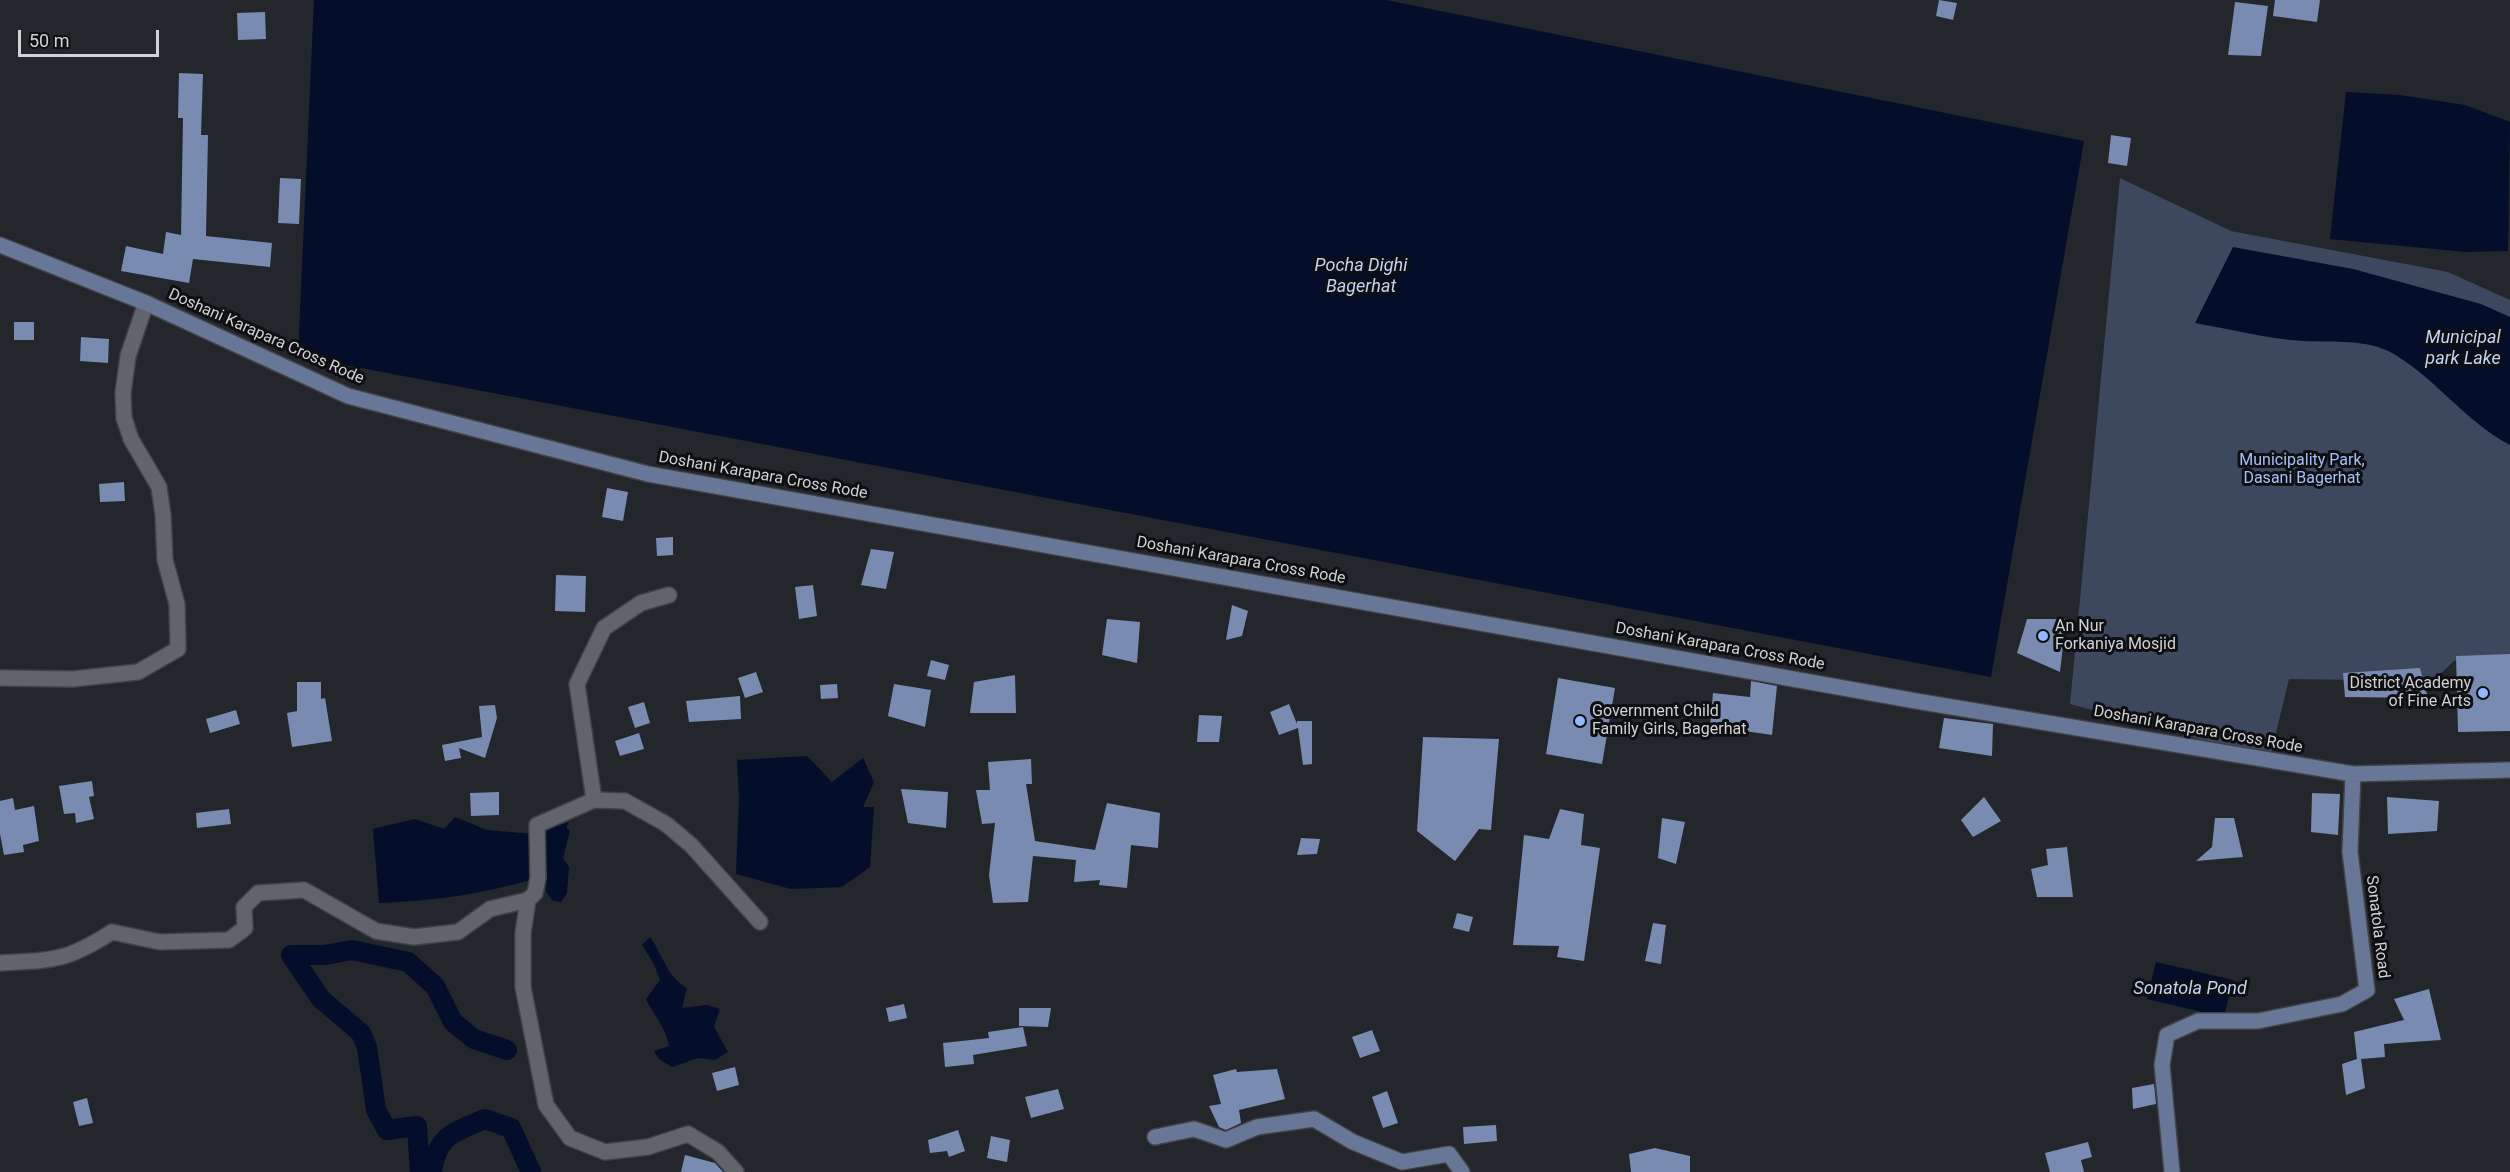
<!DOCTYPE html>
<html>
<head>
<meta charset="utf-8">
<style>
  body { margin:0 }
  #map { position:relative; width:2510px; height:1172px; overflow:hidden; background:#23262b; font-family:Roboto,sans-serif }
  canvas { display:block }
  .scale { position:absolute; left:18px; top:30px; width:141px; height:27px; box-sizing:border-box; border:3px solid #d0d2d6; border-top:0; padding-left:8px; font-size:18px; line-height:21px; white-space:nowrap; color:#d0d2d6; -webkit-text-stroke:4px #0e0f11; paint-order:stroke }
</style>
</head>
<body>
<div id="map">
<canvas width="2510" height="1172"></canvas>
<div class="scale">50 m</div>
</div>
<script>
const ctx = document.querySelector('canvas').getContext('2d');
ctx.lineJoin = 'round';
function fillPath(path, color) { ctx.fillStyle = color; ctx.fill(path, 'evenodd'); }
function trace(path, color, width, dash) { ctx.strokeStyle = color; ctx.lineWidth = width; ctx.lineCap = dash ? 'butt' : 'round'; ctx.setLineDash(dash || []); ctx.stroke(path); }
function write(font, color, halo, rows, align = 'center') {
  ctx.font = font + ' Roboto,sans-serif'; ctx.lineWidth = 6; ctx.setLineDash([]); ctx.textBaseline = 'middle'; ctx.strokeStyle = halo; ctx.fillStyle = color; for (const [text, x, y, turn = 0] of rows) {
    ctx.save(); ctx.translate(x, y); ctx.rotate((+turn || 0) * Math.PI / 180); ctx.textAlign = isNaN(turn) ? turn : align; if (halo) ctx.strokeText(text, 0, 0); ctx.fillText(text, 0, 0); ctx.restore();
  }
}
fillPath(new Path2D(`
  M 2120,178 L 2231,231 L 2448,272 L 2510,300 L 2510,660 L 2454,661 L 2433,681 L 2289,679 L 2270,758 L 2070,704 Z`), '#3d475e');
fillPath(new Path2D(`
  M 314,0 L 1386,0 L 2084,141 L 1991,677 L 298,356 Z
  M 2346,92 L 2400,95 L 2465,105 L 2510,122 L 2508,251 L 2466,252 L 2330,239 Z
  M 2233,247 L 2353,269 L 2481,304 L 2510,317 L 2510,445 C 2466,422 2436,379 2394,354 C 2366,338 2334,343 2304,341 C 2268,339 2230,329 2195,323 Z
  M 807,756 L 832,782 L 863,758 L 874,782 L 863,807 L 874,807 L 870,867 L 842,887 L 791,889 L 736,874 L 739,799 L 737,760 Z
  M 455,817 L 487,830 L 532,834 L 534,879 C 482,894 433,901 379,903 L 373,829 L 415,819 L 444,829 Z
  M 569,822 L 566,827 L 570,831 L 563,858 L 569,867 L 567,893 L 561,902 L 553,901 L 546,892 L 541,837 L 546,829 Z
  M 650,937 C 663,955 666,976 687,988 L 682,1008 L 707,1005 L 720,1009 L 714,1027 L 728,1052 L 715,1060 L 698,1058 L 672,1067 L 659,1059 L 654,1051 L 669,1046 C 666,1027 654,1016 646,999 L 660,980 L 654,964 L 642,945 Z
  M 2156,962 L 2233,980 L 2224,1017 L 2147,999 Z`), '#040d29');
trace(new Path2D(`
  M 420,1172 L 417,1126 L 387,1130 L 376,1110 L 367,1047 L 361,1033 L 321,999 L 291,955 L 325,955 L 352,950 L 408,962 L 435,986 L 453,1022 L 474,1039 L 507,1050
  M 432,1172 C 437,1135 454,1132 485,1119 L 511,1128 L 531,1172`), '#040d29', 20);
fillPath(new Path2D(`
  M 1939,0 L 1957,3 L 1953,20 L 1936,16 Z
  M 2275,0 L 2320,0 L 2317,22 L 2273,16 Z
  M 2235,2 L 2268,6 L 2261,56 L 2228,55 Z
  M 265,12 L 266,39 L 238,40 L 237,13 Z
  M 179,73 L 203,74 L 201,135 L 208,135 L 206,236 L 272,243 L 270,267 L 193,259 L 189,283 L 121,271 L 126,246 L 163,254 L 166,232 L 181,235 L 183,118 L 178,118 Z
  M 2111,135 L 2131,138 L 2127,166 L 2108,163 Z
  M 280,178 L 301,179 L 299,224 L 278,223 Z
  M 14,322 L 34,322 L 34,340 L 14,340 Z
  M 81,337 L 109,339 L 108,363 L 80,361 Z
  M 124,482 L 125,501 L 100,502 L 99,484 Z
  M 607,488 L 628,492 L 623,521 L 602,517 Z
  M 673,537 L 673,555 L 657,556 L 656,538 Z
  M 871,549 L 894,552 L 886,589 L 861,585 Z
  M 556,575 L 586,576 L 585,612 L 555,611 Z
  M 813,585 L 817,616 L 799,619 L 795,587 Z
  M 1232,605 L 1248,611 L 1242,636 L 1226,640 Z
  M 1107,619 L 1140,622 L 1137,663 L 1102,655 Z
  M 2027,619 L 2066,619 L 2060,672 L 2017,653 Z
  M 2510,654 L 2510,731 L 2458,732 L 2456,656 Z
  M 931,660 L 949,665 L 945,680 L 927,676 Z
  M 2420,668 L 2428,698 L 2345,697 L 2343,673 Z
  M 756,672 L 763,692 L 745,698 L 738,678 Z
  M 1015,675 L 1016,713 L 970,713 L 974,682 Z
  M 1558,678 L 1615,688 L 1602,764 L 1546,754 Z
  M 1751,681 L 1777,686 L 1772,735 L 1710,726 L 1713,693 L 1750,697 Z
  M 297,682 L 321,682 L 321,699 L 325,698 L 332,741 L 292,747 L 287,713 L 297,711 Z
  M 837,684 L 838,698 L 821,699 L 820,685 Z
  M 894,684 L 931,690 L 925,727 L 888,716 Z
  M 740,696 L 741,719 L 689,722 L 686,701 Z
  M 644,702 L 650,723 L 635,728 L 628,707 Z
  M 1289,704 L 1297,724 L 1297,721 L 1312,721 L 1312,764 L 1303,765 L 1298,728 L 1279,735 L 1270,712 Z
  M 495,705 L 497,718 L 485,758 L 459,748 L 461,758 L 445,761 L 442,745 L 482,737 L 479,706 Z
  M 236,710 L 240,724 L 210,733 L 206,719 Z
  M 1199,715 L 1222,716 L 1219,742 L 1197,742 Z
  M 1944,718 L 1993,724 L 1992,756 L 1939,748 Z
  M 639,733 L 644,749 L 620,756 L 615,741 Z
  M 1423,737 L 1499,739 L 1491,830 L 1479,829 L 1455,861 L 1417,831 Z
  M 1031,759 L 1032,784 L 1026,784 L 1035,841 L 1095,850 L 1107,803 L 1160,813 L 1158,848 L 1131,845 L 1127,888 L 1099,885 L 1100,880 L 1074,882 L 1076,860 L 1033,856 L 1028,902 L 993,903 L 989,875 L 995,823 L 982,824 L 976,790 L 990,790 L 988,762 Z
  M 92,781 L 94,796 L 89,797 L 94,819 L 76,823 L 75,813 L 64,814 L 59,786 Z
  M 901,789 L 948,792 L 946,828 L 908,823 Z
  M 499,792 L 499,815 L 471,816 L 470,793 Z
  M 2312,793 L 2340,794 L 2338,835 L 2311,832 Z
  M 1984,797 L 2001,821 L 1973,837 L 1961,820 Z
  M 2387,797 L 2439,801 L 2437,831 L 2388,834 Z
  M 13,798 L 15,810 L 34,806 L 39,841 L 23,845 L 24,852 L 4,855 L 0,834 L 0,801 Z
  M 229,809 L 231,824 L 197,828 L 196,813 Z
  M 1560,809 L 1584,814 L 1581,845 L 1600,848 L 1584,961 L 1557,957 L 1559,946 L 1513,945 L 1524,835 L 1549,839 Z
  M 1662,818 L 1685,822 L 1676,864 L 1658,858 Z
  M 2215,818 L 2234,818 L 2243,857 L 2196,861 L 2212,847 Z
  M 1301,838 L 1320,839 L 1317,854 L 1297,855 Z
  M 2067,847 L 2073,897 L 2037,897 L 2031,869 L 2048,865 L 2046,849 Z
  M 1457,913 L 1473,917 L 1469,932 L 1453,928 Z
  M 1653,923 L 1666,925 L 1661,964 L 1645,961 Z
  M 2429,989 L 2441,1040 L 2384,1044 L 2385,1057 L 2361,1059 L 2365,1088 L 2346,1095 L 2342,1064 L 2357,1059 L 2354,1032 L 2404,1020 L 2394,999 Z
  M 904,1004 L 907,1018 L 889,1022 L 886,1008 Z
  M 1019,1008 L 1051,1008 L 1048,1027 L 1019,1026 Z
  M 1023,1027 L 1027,1046 L 973,1055 L 974,1064 L 945,1067 L 943,1043 L 989,1038 L 988,1032 Z
  M 1372,1030 L 1380,1051 L 1360,1058 L 1352,1037 Z
  M 735,1067 L 739,1085 L 717,1091 L 712,1073 Z
  M 1236,1069 L 1237,1072 L 1277,1069 L 1285,1099 L 1239,1110 L 1241,1123 L 1226,1130 L 1219,1127 L 1209,1106 L 1221,1104 L 1213,1075 Z
  M 2154,1084 L 2156,1104 L 2133,1109 L 2132,1088 Z
  M 1058,1089 L 1064,1109 L 1031,1118 L 1025,1097 Z
  M 1387,1091 L 1398,1123 L 1383,1128 L 1372,1097 Z
  M 87,1098 L 93,1123 L 79,1126 L 73,1102 Z
  M 1496,1125 L 1497,1141 L 1464,1144 L 1463,1127 Z
  M 958,1130 L 965,1151 L 949,1157 L 947,1151 L 930,1153 L 928,1140 Z
  M 991,1136 L 1010,1140 L 1007,1162 L 987,1158 Z
  M 2088,1142 L 2092,1157 L 2081,1160 L 2084,1172 L 2050,1172 L 2045,1153 Z
  M 1655,1148 L 1690,1156 L 1690,1172 L 1631,1172 L 1629,1154 Z
  M 685,1155 L 715,1163 L 723,1172 L 681,1172 Z`), '#798bb0');
const street = new Path2D(`
  M 0,678 L 73,679 L 138,672 L 178,649 L 177,604 L 165,560 L 163,515 L 159,487 L 131,439 L 124,418 L 123,393 L 128,356 L 146,303
  M 594,800 L 577,684 L 604,628 L 641,603 L 669,595
  M 528,900 L 523,933 L 523,987 L 546,1105 L 570,1138 L 605,1152 L 648,1147 L 688,1134 L 718,1152 L 736,1172
  M 0,963 C 53,960 65,962 112,932 L 160,942 L 229,940 L 245,928 L 244,907 L 258,893 L 304,890 L 376,931 L 414,937 L 458,932 L 490,909 L 528,900 L 535,893 L 538,878 L 537,825 L 594,800 L 625,801 L 666,824 L 691,845 L 760,922`);
const secondary = new Path2D(`
  M 0,245 L 146,303 L 348,396 L 648,474 L 1916,701 L 2353,774 L 2510,770
  M 1155,1137 L 1194,1129 L 1226,1140 L 1257,1127 L 1314,1119 L 1353,1142 L 1402,1162 L 1449,1154 L 1462,1172
  M 2172,1172 L 2162,1065 L 2167,1035 L 2198,1021 L 2258,1021 L 2342,1004 L 2367,990 L 2350,852 L 2353,774`);
trace(street, '#404246', 18);
trace(secondary, '#404246', 18);
trace(street, '#61646a', 15);
trace(secondary, '#687797', 15);
for (const [x, y, r, color] of [
  [2043,636,6,"#95b7fd"],
  [2483,693,6,"#95b7fd"],
  [1580,721,6,"#95b7fd"]
]) { const dot = new Path2D(); dot.arc(x, y, r, 0, 2 * Math.PI); ctx.fillStyle = color; ctx.fill(dot); trace(dot, '#0e0f11', 2); }
write('16px', '#d0d2d6', '#0e0f11', [
  ["Doshani Karapara Cross Rode",266,337,24],
  ["Doshani Karapara Cross Rode",763,476,10],
  ["Doshani Karapara Cross Rode",1241,561,10],
  ["Doshani Karapara Cross Rode",1720,647,10],
  ["Doshani Karapara Cross Rode",2198,730,10],
  ["Sonatola Road",2377,927,83]
]);
write('16px', '#a4c0fb', '#0e0f11', [
  ["Municipality Park,",2302,461],
  ["Dasani Bagerhat",2302,479]
]);
write('16px', '#d0d2d6', '#0e0f11', [
  ["An Nur",2055,627],
  ["Forkaniya Mosjid",2055,645],
  ["District Academy",2471,684,"right"],
  ["of Fine Arts",2471,702,"right"],
  ["Government Child",1592,712],
  ["Family Girls, Bagerhat",1592,730]
], 'left');
write('italic 18px', '#c1d3f7', '#0e0f11', [
  ["Pocha Dighi",1361,266],
  ["Bagerhat",1361,287],
  ["Municipal",2463,338],
  ["park Lake",2463,359],
  ["Sonatola Pond",2190,989]
]);
</script>
</body>
</html>
